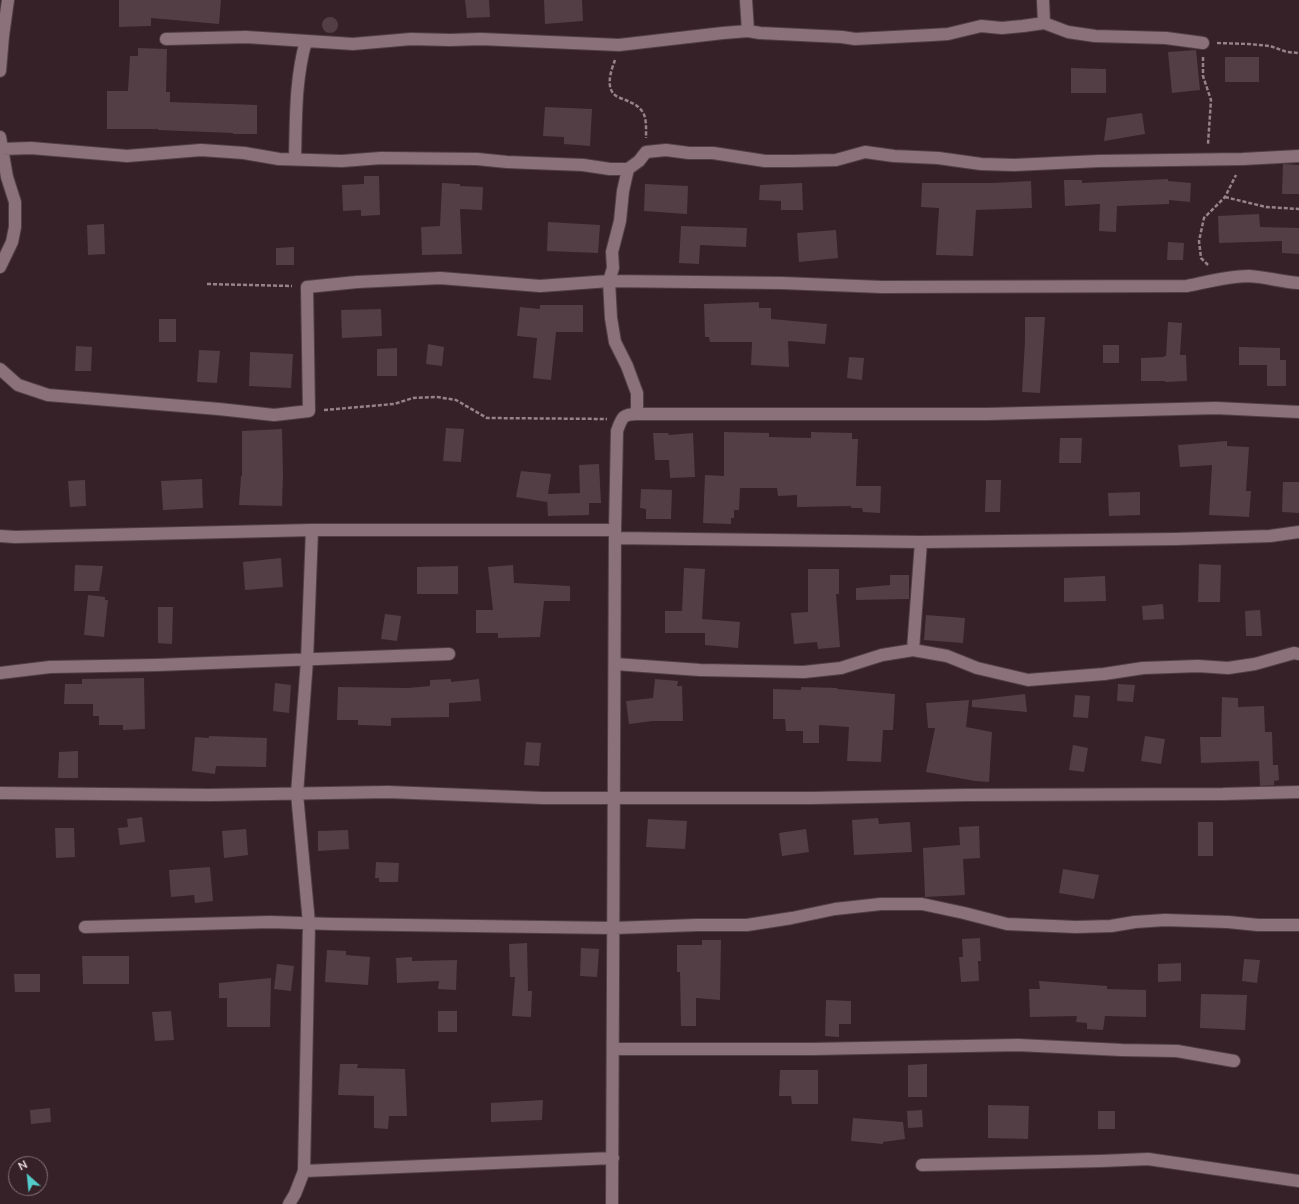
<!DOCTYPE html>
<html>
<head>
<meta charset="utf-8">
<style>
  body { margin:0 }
  #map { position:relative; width:1299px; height:1204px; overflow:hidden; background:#362128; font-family:"Nunito Sans",sans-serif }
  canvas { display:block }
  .north { position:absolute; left:8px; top:1156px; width:40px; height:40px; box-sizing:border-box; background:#362128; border:1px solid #837177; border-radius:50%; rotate:333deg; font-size:11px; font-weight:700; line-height:16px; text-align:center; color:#f7e8ed }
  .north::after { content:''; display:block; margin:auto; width:14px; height:18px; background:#53cdcb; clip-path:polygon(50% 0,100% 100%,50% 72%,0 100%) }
</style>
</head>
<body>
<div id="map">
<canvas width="1299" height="1204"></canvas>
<div class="north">N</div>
</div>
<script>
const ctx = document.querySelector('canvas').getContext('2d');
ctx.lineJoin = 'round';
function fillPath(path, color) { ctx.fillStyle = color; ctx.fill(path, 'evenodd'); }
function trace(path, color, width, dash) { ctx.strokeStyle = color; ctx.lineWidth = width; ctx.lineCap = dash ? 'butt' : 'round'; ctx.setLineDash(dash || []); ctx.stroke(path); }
fillPath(new Path2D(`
  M 119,0 L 221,0 L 219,24 L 151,18 L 151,26 L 119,27 Z
  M 465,0 L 489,0 L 490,17 L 467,18 Z
  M 544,0 L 582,0 L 583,21 L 545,24 Z
  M322 25a8 8 0 1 1 16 0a8 8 0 1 1-16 0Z
  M 138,48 L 167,49 L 166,92 L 170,92 L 170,102 L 257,105 L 257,134 L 233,134 L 233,133 L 158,130 L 158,129 L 107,129 L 107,91 L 128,91 L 130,56 L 138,56 Z
  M 1196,50 L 1200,90 L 1172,93 L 1168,52 Z
  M 1225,57 L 1259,57 L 1259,82 L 1225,82 Z
  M 1071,68 L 1106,69 L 1106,93 L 1071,93 Z
  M 545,107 L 592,109 L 590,146 L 564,144 L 564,137 L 543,136 Z
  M 1142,113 L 1145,134 L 1104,141 L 1107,118 Z
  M 1283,164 L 1299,165 L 1299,194 L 1282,194 Z
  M 364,176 L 379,176 L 380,215 L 361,216 L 361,210 L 343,211 L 342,185 L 364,184 Z
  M 1168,179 L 1168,181 L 1191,183 L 1190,202 L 1169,200 L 1169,204 L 1117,206 L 1116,232 L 1099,231 L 1100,204 L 1065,206 L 1064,180 L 1082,180 L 1082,183 Z
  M 1031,181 L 1032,208 L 976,210 L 973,256 L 936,255 L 939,208 L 921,207 L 922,183 L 992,183 Z
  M 442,183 L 460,184 L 460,186 L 483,187 L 482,210 L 460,209 L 462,254 L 422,255 L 421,227 L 440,226 Z
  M 802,183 L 803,210 L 781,210 L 781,201 L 759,200 L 760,185 Z
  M 645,184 L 688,186 L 687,214 L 644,211 Z
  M 1259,214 L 1260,227 L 1299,228 L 1299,254 L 1282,253 L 1282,241 L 1219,243 L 1218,216 Z
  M 548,222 L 600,225 L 598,253 L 547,251 Z
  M 104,224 L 105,254 L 88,255 L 87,225 Z
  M 681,226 L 747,228 L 746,247 L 700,245 L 699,264 L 679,263 Z
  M 836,230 L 838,258 L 799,262 L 797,233 Z
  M 1168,242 L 1184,243 L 1183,260 L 1167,260 Z
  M 294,247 L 294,265 L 276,265 L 276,248 Z
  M 759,302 L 759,308 L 771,308 L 771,319 L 827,324 L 825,344 L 788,341 L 789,367 L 751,365 L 752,342 L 710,342 L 709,337 L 705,337 L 704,304 Z
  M 540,305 L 583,305 L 583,332 L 556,332 L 551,380 L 533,378 L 537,338 L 517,336 L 520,307 L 540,309 Z
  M 381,309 L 382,336 L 342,338 L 341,310 Z
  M 1025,317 L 1045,317 L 1040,393 L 1022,392 L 1025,341 Z
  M 159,319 L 176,319 L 176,342 L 159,342 Z
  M 1168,322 L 1182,323 L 1180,355 L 1186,355 L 1187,381 L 1165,382 L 1165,381 L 1141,381 L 1141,358 L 1164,357 L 1164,356 L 1166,356 Z
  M 428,344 L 444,347 L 442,366 L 426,364 Z
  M 1103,345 L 1119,345 L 1119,363 L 1103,363 Z
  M 76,346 L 92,347 L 91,371 L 75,371 Z
  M 1239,347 L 1280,348 L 1280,360 L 1286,360 L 1286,386 L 1267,386 L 1267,365 L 1239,365 Z
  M 397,348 L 397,376 L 377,376 L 377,349 Z
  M 199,350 L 220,351 L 217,383 L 197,382 Z
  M 250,352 L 293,354 L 291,388 L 249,386 Z
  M 849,357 L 864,358 L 862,380 L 847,378 Z
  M 446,428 L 464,429 L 461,462 L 443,461 Z
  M 282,429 L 283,475 L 282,506 L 239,505 L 241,476 L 242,476 L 242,431 Z
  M 724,432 L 769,433 L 769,437 L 811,438 L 811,432 L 852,433 L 852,439 L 858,439 L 856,486 L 881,486 L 880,513 L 863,512 L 862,508 L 851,508 L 851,506 L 797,507 L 797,495 L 778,496 L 777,488 L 740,488 L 739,510 L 734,510 L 734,518 L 731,518 L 731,524 L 703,523 L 705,475 L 724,476 Z
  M 653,433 L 668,433 L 669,435 L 693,433 L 695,477 L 670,478 L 669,460 L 655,460 Z
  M 1060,438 L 1082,438 L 1081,463 L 1059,463 Z
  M 1227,441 L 1227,446 L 1249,447 L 1246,491 L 1251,491 L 1249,517 L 1209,515 L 1212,465 L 1180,467 L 1178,445 Z
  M 599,464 L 601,503 L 589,503 L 589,515 L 548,516 L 547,499 L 547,502 L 516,497 L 521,471 L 551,474 L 548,494 L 580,493 L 579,465 Z
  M 202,479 L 203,508 L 163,510 L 161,481 Z
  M 85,480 L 86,506 L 70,507 L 68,481 Z
  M 986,480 L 1001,480 L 1000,512 L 985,512 Z
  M 1283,482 L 1299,482 L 1299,513 L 1282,512 Z
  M 641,489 L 672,490 L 671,519 L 646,519 L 646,509 L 640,508 Z
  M 1140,492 L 1140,515 L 1109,516 L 1108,493 Z
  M 281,558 L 283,587 L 245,590 L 243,562 Z
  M 1199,564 L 1221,565 L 1220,602 L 1198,602 Z
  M 75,565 L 103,566 L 99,591 L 74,591 Z
  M 513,565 L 514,583 L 570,586 L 570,601 L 544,601 L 540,637 L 498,638 L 498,633 L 476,633 L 476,610 L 493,610 L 488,567 Z
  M 458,566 L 458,594 L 417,594 L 417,567 Z
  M 684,568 L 705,569 L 702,619 L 740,622 L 738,648 L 705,645 L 705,633 L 665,633 L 665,611 L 682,611 Z
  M 808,569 L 839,569 L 839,594 L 836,594 L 840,647 L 818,649 L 817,642 L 794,644 L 791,613 L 808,612 Z
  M 890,575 L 909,575 L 909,599 L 856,600 L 856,588 L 890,585 Z
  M 1105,576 L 1106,601 L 1064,602 L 1064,578 Z
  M 88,595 L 105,597 L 105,600 L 108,600 L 104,637 L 84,635 Z
  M 1163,604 L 1164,619 L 1143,620 L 1142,606 Z
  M 158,607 L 173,607 L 172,644 L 158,643 Z
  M 1260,610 L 1262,636 L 1246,636 L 1245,611 Z
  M 385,614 L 401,616 L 397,641 L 381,639 Z
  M 926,615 L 965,618 L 963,643 L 924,640 Z
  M 144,678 L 145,729 L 123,730 L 123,725 L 99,725 L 99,716 L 93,716 L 93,704 L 64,704 L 65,684 L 82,684 L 82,679 Z
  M 451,679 L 451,682 L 479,679 L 481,701 L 449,703 L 449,717 L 391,718 L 391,726 L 358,725 L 358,720 L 337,720 L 338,687 L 408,688 L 430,686 L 430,680 Z
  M 655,679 L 678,681 L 677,686 L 682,686 L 683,721 L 653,721 L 629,724 L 626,701 L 653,698 Z
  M 275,683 L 291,685 L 289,713 L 273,711 Z
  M 1118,684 L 1135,685 L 1133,702 L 1117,701 Z
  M 801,687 L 837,688 L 837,689 L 895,694 L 893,730 L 883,730 L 881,762 L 847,761 L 849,727 L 819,725 L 819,743 L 803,743 L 803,731 L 786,731 L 785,719 L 773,719 L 773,689 L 801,690 Z
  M 1025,694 L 1027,712 L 972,707 L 972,700 Z
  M 1075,695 L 1090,696 L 1088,718 L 1073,717 Z
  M 1222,697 L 1238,698 L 1238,707 L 1264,706 L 1265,732 L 1272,732 L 1273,765 L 1278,765 L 1279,780 L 1274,781 L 1274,785 L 1260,786 L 1259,761 L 1201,763 L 1200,737 L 1221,737 Z
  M 969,700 L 966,727 L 992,732 L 989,782 L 975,781 L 926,772 L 935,728 L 928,728 L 926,703 Z
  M 209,736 L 267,738 L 266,767 L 216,766 L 215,774 L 192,771 L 195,737 L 209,738 Z
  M 1145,736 L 1165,739 L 1161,764 L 1141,761 Z
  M 526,742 L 541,743 L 539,766 L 524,765 Z
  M 1073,745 L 1088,748 L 1084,772 L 1069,770 Z
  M 78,751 L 78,778 L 58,778 L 59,752 Z
  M 142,817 L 145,842 L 120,845 L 118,828 L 128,827 L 127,819 Z
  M 878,818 L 879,824 L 910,822 L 912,852 L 854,855 L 852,820 Z
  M 648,819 L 687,821 L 685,849 L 646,847 Z
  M 1198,822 L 1213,822 L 1213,856 L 1198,856 Z
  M 979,826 L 980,858 L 963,859 L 965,895 L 925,897 L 923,848 L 960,845 L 959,827 Z
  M 55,828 L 74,828 L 75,857 L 56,858 Z
  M 246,829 L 248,855 L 224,858 L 222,831 Z
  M 806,829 L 809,852 L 782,856 L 779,833 Z
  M 348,830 L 349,849 L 318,851 L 318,831 Z
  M 376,862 L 399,863 L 398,882 L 379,882 L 379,878 L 375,878 Z
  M 210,867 L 213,901 L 195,903 L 194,895 L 171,897 L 169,870 Z
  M 1063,869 L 1099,875 L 1094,899 L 1059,893 Z
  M 980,938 L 981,961 L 978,961 L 979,981 L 961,982 L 959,957 L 963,957 L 962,939 Z
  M 702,940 L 721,940 L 720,1000 L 696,998 L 696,1026 L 681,1026 L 680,972 L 677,972 L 677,945 L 702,945 Z
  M 527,943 L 528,991 L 532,991 L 531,1017 L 512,1016 L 515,977 L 510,977 L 509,944 Z
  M 581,948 L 599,949 L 597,977 L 580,976 Z
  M 327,950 L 346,951 L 346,955 L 370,957 L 368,985 L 325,982 Z
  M 82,956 L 129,956 L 129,984 L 83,984 Z
  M 412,957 L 412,961 L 457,960 L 456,990 L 438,989 L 439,981 L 397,983 L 396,958 Z
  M 1244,959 L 1260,960 L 1257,983 L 1242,981 Z
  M 1181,963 L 1181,981 L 1158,982 L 1158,964 Z
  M 277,964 L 294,966 L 291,991 L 274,989 Z
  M 14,974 L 40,974 L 40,992 L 15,992 Z
  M 271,978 L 270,1027 L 227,1027 L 227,998 L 219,998 L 219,983 Z
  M 1039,981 L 1107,986 L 1107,989 L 1146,990 L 1146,1017 L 1105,1016 L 1103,1030 L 1087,1029 L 1087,1023 L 1076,1022 L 1077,1016 L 1030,1017 L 1029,989 L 1040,989 Z
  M 1201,994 L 1247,995 L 1245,1030 L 1200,1028 Z
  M 826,1000 L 851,1001 L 851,1024 L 839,1024 L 839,1037 L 825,1036 Z
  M 171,1011 L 174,1040 L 155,1041 L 152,1012 Z
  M 438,1011 L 457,1011 L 457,1032 L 438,1032 Z
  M 340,1064 L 358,1064 L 357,1068 L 405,1069 L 407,1116 L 389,1116 L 388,1129 L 374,1128 L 374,1096 L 338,1095 Z
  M 927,1064 L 927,1097 L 908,1097 L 908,1065 Z
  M 780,1070 L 818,1070 L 818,1104 L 792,1104 L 791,1096 L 779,1096 Z
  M 543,1100 L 542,1120 L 491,1122 L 491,1103 Z
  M 988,1105 L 1029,1106 L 1028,1139 L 988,1138 Z
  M 50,1108 L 51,1122 L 31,1124 L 30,1110 Z
  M 922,1110 L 923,1127 L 908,1128 L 907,1111 Z
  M 1098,1111 L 1115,1111 L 1115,1129 L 1098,1129 Z
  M 853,1118 L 903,1122 L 905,1139 L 883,1142 L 883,1144 L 851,1141 Z`), '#543e45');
const minor = new Path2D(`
  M 746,0 L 748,31
  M 1043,0 L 1044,23 L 1068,32 L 1095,36 L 1166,38 L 1203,43
  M 166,39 L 246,37 L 353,44 L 411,39 L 450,40 L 481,39 L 619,45 L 723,33 L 748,31 L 760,33 L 842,37 L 855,39 L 932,35 L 948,34 L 981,26 L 1002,28 L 1023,26 L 1044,23
  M 0,71 L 3,36 L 8,0
  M 0,137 L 7,177 L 15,202 L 15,227 L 12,242 L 0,267
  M 2,149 L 31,148 L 127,156 L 201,150 L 244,153 L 279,159 L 342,161 L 381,158 L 477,159 L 507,162 L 583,165 L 610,169 L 628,169 L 639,161 L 646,152 L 666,150 L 689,153 L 713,153 L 765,161 L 794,161 L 836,160 L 865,152 L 894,156 L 938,158 L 981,164 L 1014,165 L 1099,161 L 1243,159 L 1299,156
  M 295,159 C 296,120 295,79 306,41
  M 628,169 L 623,191 L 620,221 L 612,252 L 613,268 L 609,281 L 611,318 L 615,342 L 627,366 L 637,393 L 637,414 L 988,414 L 1216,408 L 1299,412
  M 0,369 L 18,385 L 48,395 L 219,409 L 274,415 L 309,411 L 307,287 L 357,282 L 440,278 L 540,286 L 609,281 L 782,283 L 882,287 L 1187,286 C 1207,282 1229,276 1249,276 C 1266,277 1282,282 1299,283
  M 0,536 L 15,537 L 312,530 L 615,530
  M 615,538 L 921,542 L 1176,539 L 1270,536 L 1299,532
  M 913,650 L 921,542
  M 615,664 L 700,670 L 804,672 L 841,668 L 882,655 L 913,650 L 947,656 L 977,668 L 1028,680 L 1104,674 L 1143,668 L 1198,666 L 1228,668 L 1255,664 L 1294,653 L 1299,654
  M 0,673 L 50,667 L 157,665 L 449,654
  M 0,793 L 210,795 L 388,792 L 543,798 L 812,798 L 965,795 L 1223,794 L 1299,792
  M 85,927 L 270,922 L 332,924 L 614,928 L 697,925 L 747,925 L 792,918 L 835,909 L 881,904 L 922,904 L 964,913 L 1007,924 L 1076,927 L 1111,926 L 1135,922 L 1165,920 L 1228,922 L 1258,925 L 1299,925
  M 613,1049 L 812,1049 L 1018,1045 L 1122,1050 L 1177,1051 L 1234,1061
  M 922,1165 L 1101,1161 L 1148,1159 L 1299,1181
  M 304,1171 L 613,1158
  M 289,1204 L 295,1194 L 304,1171 L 309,923 L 297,794 L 307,660 L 312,530
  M 612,1204 L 615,530 L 617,431 C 622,417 623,414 637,414`);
trace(minor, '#513f46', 14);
trace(new Path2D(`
  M 1217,43 L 1249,44 L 1270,46 L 1287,52 L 1299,53
  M 1203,57 L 1203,76 L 1211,100 L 1208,144
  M 615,60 C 611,71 604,90 618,97 C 627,101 636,103 642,111 C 647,117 646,130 646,138
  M 1225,197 L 1266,207 L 1299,209
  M 1208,265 L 1201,258 L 1199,241 L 1204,218 L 1225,197 L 1236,175
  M 207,284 L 292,286
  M 324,410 L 394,404 L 413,398 L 437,397 L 456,400 L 487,418 L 607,419`), '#958389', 2.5, [4, 2]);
trace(minor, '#8b727a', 12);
</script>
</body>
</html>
